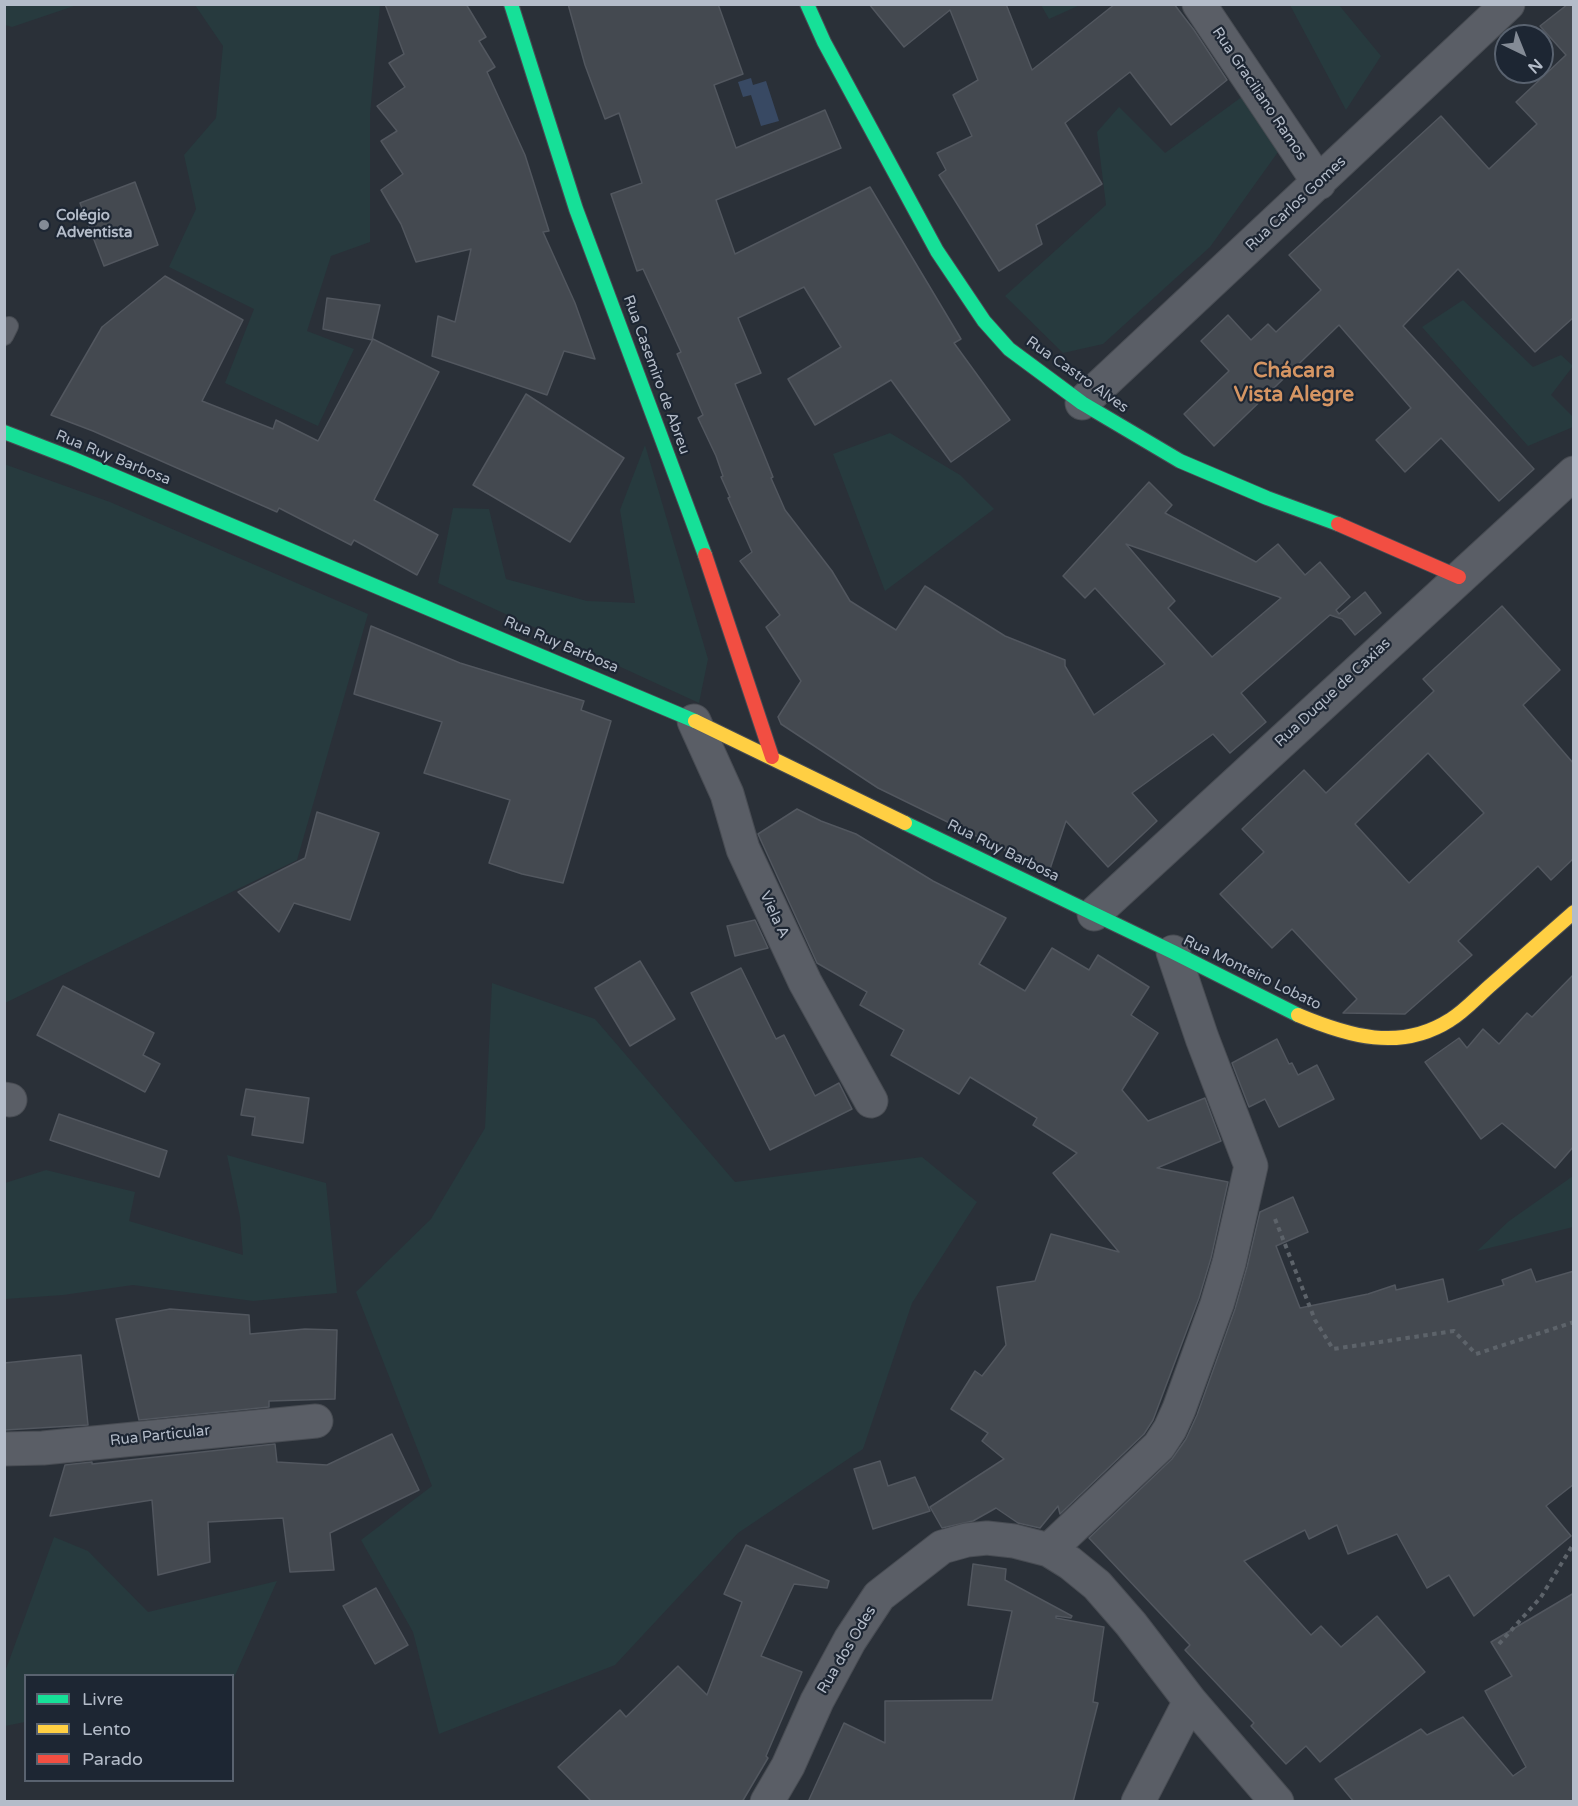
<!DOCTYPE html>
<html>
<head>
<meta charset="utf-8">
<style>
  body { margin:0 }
  #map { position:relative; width:1578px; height:1806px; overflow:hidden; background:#2a3038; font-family:"Varela Round",sans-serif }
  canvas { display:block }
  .frame { position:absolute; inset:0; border:6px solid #b4bcc9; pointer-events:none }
  .legend { position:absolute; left:24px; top:1674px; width:210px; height:108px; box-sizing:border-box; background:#1d2633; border:2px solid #59626f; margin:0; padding:8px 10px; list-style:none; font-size:18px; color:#b4bcc9 }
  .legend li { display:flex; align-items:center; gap:12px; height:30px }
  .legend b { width:30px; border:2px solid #59626f }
  .north { position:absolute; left:1494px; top:24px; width:60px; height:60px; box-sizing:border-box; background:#1d2633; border:2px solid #59626f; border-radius:50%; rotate:137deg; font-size:16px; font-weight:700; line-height:24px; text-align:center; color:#b4bcc9 }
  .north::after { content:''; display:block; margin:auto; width:21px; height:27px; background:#848b96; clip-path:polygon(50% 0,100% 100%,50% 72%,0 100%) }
</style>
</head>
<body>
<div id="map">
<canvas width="1578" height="1806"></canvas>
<div class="frame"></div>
<ul class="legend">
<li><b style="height:8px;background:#16e098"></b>Livre</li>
<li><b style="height:8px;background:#ffcf43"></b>Lento</li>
<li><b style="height:8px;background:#f24e42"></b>Parado</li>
</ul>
<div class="north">N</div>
</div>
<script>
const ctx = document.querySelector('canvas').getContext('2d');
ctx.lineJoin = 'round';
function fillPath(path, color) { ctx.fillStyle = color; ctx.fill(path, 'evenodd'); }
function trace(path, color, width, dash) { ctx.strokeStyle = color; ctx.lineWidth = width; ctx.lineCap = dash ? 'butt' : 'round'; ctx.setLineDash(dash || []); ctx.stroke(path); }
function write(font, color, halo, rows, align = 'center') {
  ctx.font = font + ' "Varela Round",sans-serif'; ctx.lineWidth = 4.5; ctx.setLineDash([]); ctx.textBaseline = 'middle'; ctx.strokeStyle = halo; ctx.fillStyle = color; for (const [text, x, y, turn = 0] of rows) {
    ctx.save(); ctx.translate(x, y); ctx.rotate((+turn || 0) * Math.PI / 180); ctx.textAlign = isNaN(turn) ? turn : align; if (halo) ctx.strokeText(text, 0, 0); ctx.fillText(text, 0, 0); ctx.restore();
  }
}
fillPath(new Path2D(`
  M 4,5 L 5,4 L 77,5 L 12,27 L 5,25 Z
  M 195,5 L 380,5 L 370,114 L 370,242 L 331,256 L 307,331 L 354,349 L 318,426 L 225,383 L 254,309 L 169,267 L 196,209 L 184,155 L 216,118 L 223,46 Z
  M 1041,5 L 1080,5 L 1049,19 Z
  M 1290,5 L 1339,5 L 1381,56 L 1346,110 Z
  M 1243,96 L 1278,152 L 1210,247 L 1103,344 L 1063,353 L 1005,296 L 1106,205 L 1097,132 L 1119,107 L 1165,153 Z
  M 1463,300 L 1533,367 L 1561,355 L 1573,366 L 1551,395 L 1573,417 L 1573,427 L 1528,446 L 1422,327 Z
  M 890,433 L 960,475 L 994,509 L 885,591 L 833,454 Z
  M 645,445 L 708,659 L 699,703 L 438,583 L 453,508 L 489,509 L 506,579 L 587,601 L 635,603 L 620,510 Z
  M 4,464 L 110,502 L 368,614 L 297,860 L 5,1003 Z
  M 492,983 L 595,1019 L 735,1182 L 922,1157 L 977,1202 L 912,1303 L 863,1449 L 738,1533 L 615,1665 L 439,1734 L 413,1632 L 361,1540 L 432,1486 L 356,1292 L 431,1219 L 485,1128 Z
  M 227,1155 L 326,1183 L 337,1293 L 253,1301 L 133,1285 L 63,1295 L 5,1299 L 5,1183 L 46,1170 L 135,1192 L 129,1221 L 243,1255 L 240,1217 Z
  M 1573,1176 L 1573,1227 L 1477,1251 L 1509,1221 Z
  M 54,1537 L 88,1551 L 148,1612 L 277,1581 L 233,1680 L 232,1676 L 26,1676 L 25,1722 L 5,1726 L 5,1672 Z`), '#273a3e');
fillPath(new Path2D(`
  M 751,78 L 753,85 L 766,81 L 779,121 L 761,126 L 751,95 L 743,97 L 738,82 Z`), '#384963');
const building = new Path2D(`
  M 385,4 L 466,4 L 486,37 L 479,41 L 495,67 L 487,72 L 525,155 L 549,231 L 543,232 L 575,303 L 595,359 L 564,351 L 547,395 L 432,356 L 438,316 L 455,322 L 471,249 L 416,262 L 401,224 L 381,190 L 403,174 L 381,141 L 397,131 L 377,106 L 405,87 L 389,63 L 404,54 Z
  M 568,4 L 718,4 L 743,74 L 714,85 L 736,148 L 825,110 L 841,148 L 716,200 L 735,254 L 870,187 L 961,339 L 954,343 L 1010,420 L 951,462 L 891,380 L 815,425 L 788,379 L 841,347 L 804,287 L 738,318 L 761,373 L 735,384 L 765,457 L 773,477 L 771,478 L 785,510 L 832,571 L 850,601 L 896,630 L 925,586 L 1005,636 L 1065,660 L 1065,666 L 1094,715 L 1165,664 L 1095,588 L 1085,598 L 1063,576 L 1149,482 L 1172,505 L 1165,513 L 1256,562 L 1278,544 L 1305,575 L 1320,562 L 1350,597 L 1336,610 L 1339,614 L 1365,592 L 1381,613 L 1355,635 L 1342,619 L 1330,615 L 1241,693 L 1266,722 L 1230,753 L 1213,734 L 1132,793 L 1157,821 L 1108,867 L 1066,821 L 1050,869 L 1013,854 L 878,788 L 781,724 L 778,717 L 801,681 L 766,627 L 780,615 L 740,561 L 752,552 L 728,498 L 730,497 L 721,477 L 723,476 L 716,456 L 698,418 L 703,415 L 677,354 L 681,352 L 643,269 L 637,271 L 611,194 L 642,183 L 619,113 L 605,119 L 585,65 ZM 1126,544 L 1279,597 L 1281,598 L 1212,657 L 1168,608 L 1175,601 Z
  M 869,4 L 1006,4 L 1032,70 L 1115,4 L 1174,4 L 1194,30 L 1227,80 L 1171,125 L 1130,72 L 1065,123 L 1102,184 L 1036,225 L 1042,244 L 999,271 L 939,175 L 946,170 L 937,153 L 972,136 L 953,95 L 978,80 L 950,10 L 904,47 Z
  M 1568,4 L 1574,4 L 1574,317 L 1535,352 L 1458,269 L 1403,326 L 1534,469 L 1499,501 L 1441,438 L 1405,472 L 1376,440 L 1411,408 L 1339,325 L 1214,446 L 1184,414 L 1229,371 L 1201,341 L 1228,315 L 1251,340 L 1268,324 L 1276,332 L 1321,290 L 1289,255 L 1441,116 L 1489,169 L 1537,124 L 1516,102 L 1566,55 L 1540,26 Z
  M 135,182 L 158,245 L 104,266 L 80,203 Z
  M 165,276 L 243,320 L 202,401 L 273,429 L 276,420 L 318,441 L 373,339 L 439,372 L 374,500 L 438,535 L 417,575 L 354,540 L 351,545 L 279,508 L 277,512 L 93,431 L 51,415 L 102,327 Z
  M 327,298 L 380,305 L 372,340 L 323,329 Z
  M 526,394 L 624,458 L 570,542 L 473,485 Z
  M 1502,606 L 1560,670 L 1523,705 L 1574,764 L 1574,858 L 1551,880 L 1538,866 L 1458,941 L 1472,955 L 1405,1014 L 1343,1013 L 1357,999 L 1292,929 L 1272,948 L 1220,894 L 1264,852 L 1242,829 L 1304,770 L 1326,793 L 1434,691 L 1423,679 ZM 1428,753 L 1484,813 L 1409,883 L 1355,824 Z
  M 371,626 L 460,663 L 584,701 L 581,710 L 611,721 L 563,883 L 522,874 L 489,863 L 510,800 L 424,773 L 442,722 L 354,694 Z
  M 797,809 L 821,821 L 856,834 L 933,881 L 1006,918 L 979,964 L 1025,991 L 1052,948 L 1089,970 L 1098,955 L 1149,987 L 1131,1015 L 1158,1033 L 1122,1090 L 1148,1121 L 1205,1098 L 1221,1141 L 1157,1168 L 1228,1182 L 1211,1258 L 1199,1298 L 1153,1420 L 1144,1434 L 1060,1514 L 1058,1506 L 1040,1528 L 1018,1523 L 996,1508 L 973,1521 L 942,1528 L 930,1507 L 1004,1459 L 982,1441 L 988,1433 L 951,1409 L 975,1371 L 982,1376 L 1006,1345 L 997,1287 L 1035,1281 L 1051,1234 L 1119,1252 L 1053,1173 L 1077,1153 L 1033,1125 L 1037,1118 L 970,1077 L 959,1094 L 891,1055 L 904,1030 L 860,1005 L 867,992 L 817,963 L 758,834 Z
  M 317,812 L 379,833 L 350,920 L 294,903 L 279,932 L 238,892 L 305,858 Z
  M 755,920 L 768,948 L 735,956 L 727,926 Z
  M 640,961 L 675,1019 L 630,1046 L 595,988 Z
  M 741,968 L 776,1039 L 784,1035 L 815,1096 L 839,1083 L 852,1109 L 770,1150 L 691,993 Z
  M 1574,974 L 1574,1146 L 1555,1168 L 1502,1123 L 1481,1139 L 1425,1062 L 1459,1038 L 1467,1048 L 1483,1029 L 1499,1044 L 1527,1013 L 1532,1017 Z
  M 63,986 L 154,1033 L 143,1055 L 160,1064 L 145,1092 L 37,1035 Z
  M 1277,1039 L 1289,1064 L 1292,1063 L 1298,1075 L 1317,1065 L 1334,1099 L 1279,1127 L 1265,1099 L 1249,1107 L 1232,1063 Z
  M 246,1089 L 309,1098 L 303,1143 L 252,1135 L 255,1117 L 241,1115 Z
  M 59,1114 L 167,1151 L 159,1177 L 50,1140 Z
  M 1293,1197 L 1308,1232 L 1276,1246 L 1300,1308 L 1368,1294 L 1395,1285 L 1396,1290 L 1443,1279 L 1448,1302 L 1504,1285 L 1502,1280 L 1531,1269 L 1536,1282 L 1574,1271 L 1574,1484 L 1546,1506 L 1571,1536 L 1474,1616 L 1449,1575 L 1427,1588 L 1397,1534 L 1348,1554 L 1337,1525 L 1309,1539 L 1305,1530 L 1244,1561 L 1311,1635 L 1321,1626 L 1341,1647 L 1377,1616 L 1425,1672 L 1320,1762 L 1306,1746 L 1286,1764 L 1251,1726 L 1254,1723 L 1185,1650 L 1190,1645 L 1089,1538 L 1172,1459 L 1186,1439 L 1197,1415 L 1235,1309 L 1247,1267 L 1260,1212 Z
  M 170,1309 L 249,1315 L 250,1334 L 305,1329 L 337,1330 L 335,1399 L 269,1401 L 269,1407 L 139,1420 L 116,1319 Z
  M 81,1355 L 88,1425 L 5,1430 L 4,1363 Z
  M 392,1434 L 419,1490 L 330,1533 L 334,1570 L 290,1572 L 283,1518 L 208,1522 L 210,1562 L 158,1575 L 152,1500 L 50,1516 L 65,1465 L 92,1462 L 92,1464 L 275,1444 L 277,1462 L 327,1465 Z
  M 880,1461 L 888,1486 L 915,1477 L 930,1511 L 873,1529 L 854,1469 Z
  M 746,1545 L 829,1581 L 827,1588 L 794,1584 L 761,1656 L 802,1672 L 766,1756 L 768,1758 L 742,1802 L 592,1802 L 558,1767 L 620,1710 L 626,1717 L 678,1666 L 707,1695 L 742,1602 L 724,1594 Z
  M 973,1564 L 1006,1569 L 1005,1580 L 1072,1616 L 1071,1618 L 1056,1616 L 1056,1618 L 1104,1627 L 1093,1702 L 1098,1703 L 1073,1802 L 808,1802 L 844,1723 L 885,1743 L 885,1701 L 992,1700 L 1012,1611 L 968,1605 Z
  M 376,1588 L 408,1645 L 375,1664 L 343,1606 Z
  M 1574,1593 L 1574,1802 L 1354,1802 L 1335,1779 L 1421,1729 L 1427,1735 L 1463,1717 L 1513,1776 L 1526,1767 L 1485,1691 L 1512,1676 L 1491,1642 Z`);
fillPath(building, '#444950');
trace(building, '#52575f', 1.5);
const lane = new Path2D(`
  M 4,336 L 9,326`);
const street = new Path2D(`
  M 1199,4 L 1319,183
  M 1082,403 L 1508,4
  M 694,721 L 727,794 L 743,849 L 805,982 L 871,1101
  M 1094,914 L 1574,473
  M 4,1099 L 10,1100
  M 4,1449 L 43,1448 L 316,1421
  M 1049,1550 L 1159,1446 L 1170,1429 L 1179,1409 L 1217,1304 L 1229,1263 L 1251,1166 L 1202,1038 L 1173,952
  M 767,1802 L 788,1766 L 817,1701 L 850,1640 L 879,1596 L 942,1547 L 967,1540 L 987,1538 L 1014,1541 L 1049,1550 L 1070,1563 L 1097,1585 L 1131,1624 L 1190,1701 L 1277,1802
  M 1138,1802 L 1190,1701`);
const fast = new Path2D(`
  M 511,4 L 576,209 L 705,555
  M 807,4 L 824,42 L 937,251 L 984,321 L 1009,349 L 1082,403 L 1180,461 L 1267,498 L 1338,524
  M 4,432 L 74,459 L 695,721
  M 905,823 L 1173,952 L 1298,1015`);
const slow = new Path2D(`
  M 695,721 L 905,823
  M 1298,1015 C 1348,1036 1400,1052 1450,1020 C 1465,1011 1478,996 1492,984 C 1519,960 1547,936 1574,912`);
const jam = new Path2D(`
  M 1338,524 L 1459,577
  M 705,555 L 772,757`);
trace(lane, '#484c53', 20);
trace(street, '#484c53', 35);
trace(fast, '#484c53', 16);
trace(slow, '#484c53', 16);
trace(jam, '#484c53', 16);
trace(new Path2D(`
  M 1275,1219 L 1315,1320 L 1333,1349 L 1454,1331 L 1476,1354 L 1574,1322
  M 1499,1644 L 1541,1597 L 1574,1543`), '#5d636a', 4, [4.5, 4.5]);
trace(lane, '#5a5e66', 18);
trace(street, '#5a5e66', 33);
trace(fast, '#16e098', 14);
trace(slow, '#ffcf43', 14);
trace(jam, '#f24e42', 14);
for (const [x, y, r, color] of [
  [44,225,6,"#848b96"]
]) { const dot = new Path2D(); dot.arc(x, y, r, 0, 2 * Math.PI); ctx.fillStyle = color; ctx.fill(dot); trace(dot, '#1d2633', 2); }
write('15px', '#b4bcc9', '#1d2633', [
  ["Rua Graciliano Ramos",1259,94,56],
  ["Rua Carlos Gomes",1296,204,-43],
  ["Rua Casemiro de Abreu",656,375,70],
  ["Rua Castro Alves",1077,375,35],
  ["Rua Ruy Barbosa",113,458,22],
  ["Rua Ruy Barbosa",561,645,23],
  ["Rua Duque de Caxias",1333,693,-43],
  ["Rua Ruy Barbosa",1003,851,26],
  ["Viela A",774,915,65],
  ["Rua Monteiro Lobato",1252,973,26],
  ["Rua Particular",160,1436,-6],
  ["Rua dos Odes",847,1650,-59]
]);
write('bold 15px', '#b4bcc9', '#1d2633', [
  ["Colégio",56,216],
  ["Adventista",56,233]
], 'left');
write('bold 21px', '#d59563', '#1d2633', [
  ["Chácara",1294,371],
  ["Vista Alegre",1294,395]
]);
</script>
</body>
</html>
